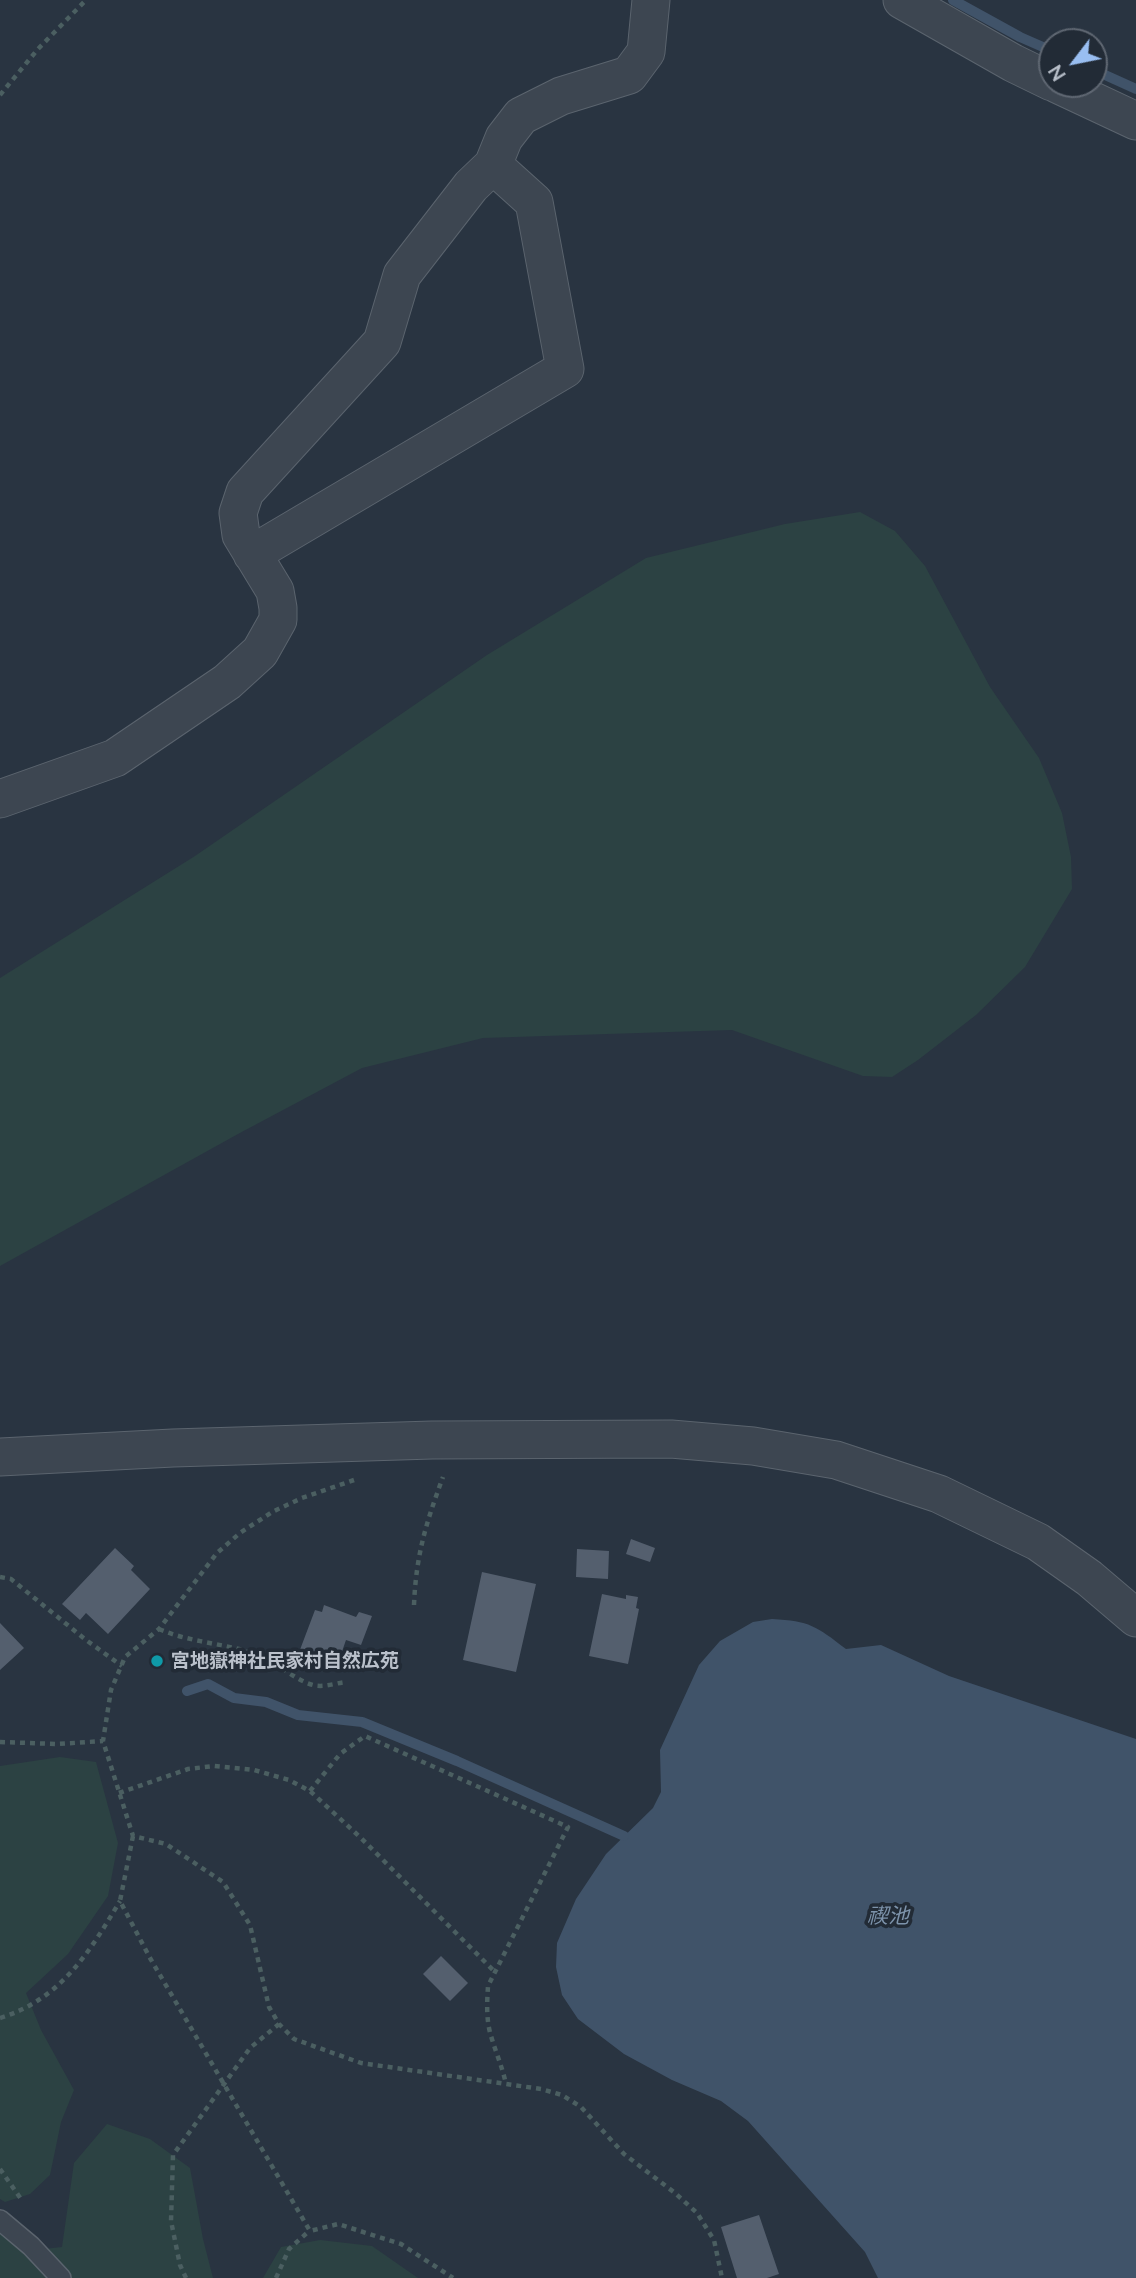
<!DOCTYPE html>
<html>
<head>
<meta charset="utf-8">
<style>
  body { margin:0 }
  #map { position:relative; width:1136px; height:2278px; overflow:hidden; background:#293441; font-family:Lato,sans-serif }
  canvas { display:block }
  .north { position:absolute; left:1038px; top:28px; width:70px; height:70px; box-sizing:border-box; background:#222b36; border:2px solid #5f6772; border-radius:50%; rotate:238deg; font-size:19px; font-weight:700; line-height:28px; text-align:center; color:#bac1cb }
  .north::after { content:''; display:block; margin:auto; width:24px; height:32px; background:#99bef1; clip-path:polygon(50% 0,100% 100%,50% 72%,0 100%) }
</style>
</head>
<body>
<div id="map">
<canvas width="1136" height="2278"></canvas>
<div class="north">N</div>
</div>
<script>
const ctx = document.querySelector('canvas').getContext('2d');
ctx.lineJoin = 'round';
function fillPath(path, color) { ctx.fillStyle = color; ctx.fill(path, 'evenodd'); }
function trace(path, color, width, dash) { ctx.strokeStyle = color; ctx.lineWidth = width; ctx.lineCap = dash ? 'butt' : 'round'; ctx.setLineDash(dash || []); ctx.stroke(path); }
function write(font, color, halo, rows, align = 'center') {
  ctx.font = font + ' Lato,"Noto Sans JP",sans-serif'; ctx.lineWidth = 7; ctx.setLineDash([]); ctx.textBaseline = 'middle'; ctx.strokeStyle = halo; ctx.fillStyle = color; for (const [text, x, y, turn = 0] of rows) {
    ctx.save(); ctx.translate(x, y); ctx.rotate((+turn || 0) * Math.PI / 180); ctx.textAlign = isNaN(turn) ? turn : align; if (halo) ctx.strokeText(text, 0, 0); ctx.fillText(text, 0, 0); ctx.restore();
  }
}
fillPath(new Path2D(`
  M 860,512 L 895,531 L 925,566 L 990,687 L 1039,758 L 1062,813 L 1071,857 L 1072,889 L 1025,967 L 976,1015 L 918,1060 L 892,1077 L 863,1076 L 732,1030 L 483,1038 L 362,1068 L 238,1134 L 0,1266 L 0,978 L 195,856 L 487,655 L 646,558 L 785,524 Z
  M 60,1757 L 96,1762 L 118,1843 L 108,1896 L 68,1954 L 26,1993 L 41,2030 L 74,2090 L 61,2122 L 50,2175 L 30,2194 L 5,2202 L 0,2199 L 0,1766 Z
  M 107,2124 L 150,2139 L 190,2168 L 203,2239 L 213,2278 L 0,2278 L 0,2234 L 26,2251 L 62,2247 L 74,2163 Z
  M 320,2240 L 372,2246 L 418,2278 L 263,2278 L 281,2247 Z`), '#2c4243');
fillPath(new Path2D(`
  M 772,1619 C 810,1621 816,1626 846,1649 L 881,1645 L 949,1676 L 1136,1739 L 1136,2278 L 878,2278 L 865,2252 L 748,2121 L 721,2101 L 672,2080 L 624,2054 L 578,2019 L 562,1995 L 556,1967 L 557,1943 L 576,1899 L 606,1854 L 653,1808 L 661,1792 L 660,1750 L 699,1665 L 720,1641 L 753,1622 Z`), '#405369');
trace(new Path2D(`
  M 953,0 L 1020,37 L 1052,51
  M 1094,70 L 1136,89
  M 187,1691 L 208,1684 L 234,1698 L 266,1702 L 298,1715 L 362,1722 L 457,1761 L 624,1836`), '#405369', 10);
fillPath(new Path2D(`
  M 631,1539 L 655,1548 L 650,1562 L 626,1554 Z
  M 115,1548 L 134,1566 L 131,1570 L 150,1589 L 108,1634 L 86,1613 L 80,1620 L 62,1604 Z
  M 577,1549 L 609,1551 L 608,1579 L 576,1577 Z
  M 482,1572 L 536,1584 L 516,1672 L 463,1660 Z
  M 602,1594 L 626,1599 L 626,1595 L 638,1597 L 636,1608 L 639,1609 L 628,1664 L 589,1656 Z
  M 324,1605 L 356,1617 L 359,1612 L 372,1616 L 361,1645 L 346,1640 L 336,1669 L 298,1655 L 315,1610 L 322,1612 Z
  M 0,1623 L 24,1648 L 0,1670 Z
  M 441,1956 L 468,1983 L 450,2001 L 423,1974 Z
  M 759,2215 L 779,2274 L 767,2278 L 737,2278 L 721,2227 Z`), '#545f6e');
const service = new Path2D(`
  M 0,2220 L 31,2246 L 61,2278`);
const minor = new Path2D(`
  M 902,0 L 1013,63 L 1052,82
  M 1057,84 L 1136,121
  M 252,554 L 565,369 L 534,202 L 493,165
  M 0,799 L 115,758 L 227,682 L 260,652 L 278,620 L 278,608 L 275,591 L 241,535 L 238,513 L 245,492 L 382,342 L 402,275 L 471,186 L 493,165 L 504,138 L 521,116 L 561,96 L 629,75 L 646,52 L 651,0
  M 0,1457 L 173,1448 L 432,1440 L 671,1439 L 753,1446 L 836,1460 L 939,1494 L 1038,1542 L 1089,1578 L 1136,1618`);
trace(service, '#5b646e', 22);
trace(minor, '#5b646e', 39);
trace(new Path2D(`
  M 0,95 L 38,49 L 86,0
  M 354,1480 L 302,1498 L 272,1512 L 240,1533 L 217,1553 L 159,1629 L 125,1657 L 111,1690 L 103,1741 L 133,1836 L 166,1844 L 223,1882 L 250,1925 L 269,2007 L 279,2024 L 294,2039 L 361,2063 L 541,2089 L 562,2095 L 581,2107 L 624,2154 L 675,2193 L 697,2213 L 714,2240 L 722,2278
  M 0,1577 L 11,1579 L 86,1640 L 122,1666
  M 414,1605 C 416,1555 426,1523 443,1477
  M 159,1629 C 193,1644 232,1643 265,1658 C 282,1666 295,1680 313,1685 C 323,1688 336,1683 346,1682
  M 0,1742 L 58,1744 L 103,1741
  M 310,1791 L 340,1754 L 365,1736 L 568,1827 L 488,1986 C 487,2002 486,2020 491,2036 C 496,2053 502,2066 506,2084
  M 119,1793 L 188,1769 L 214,1766 L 254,1770 L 289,1780 L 310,1791 L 361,1838 L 494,1971
  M 133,1836 L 120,1901 L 150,1958 L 310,2231 L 338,2224 L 401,2244 L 453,2278
  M 0,2018 C 61,1999 89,1953 120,1901
  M 0,2169 L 21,2199
  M 186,2278 L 180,2265 L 171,2221 L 173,2155 L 250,2048 L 279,2024
  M 276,2278 L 289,2249 L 309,2231`), '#4b5f61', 4.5, [5, 5]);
trace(service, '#3d4651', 19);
trace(minor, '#3d4651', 37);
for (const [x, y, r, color] of [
  [157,1661,7,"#0f9aa8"]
]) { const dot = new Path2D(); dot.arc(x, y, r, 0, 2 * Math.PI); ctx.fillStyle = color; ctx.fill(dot); trace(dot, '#222b36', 2.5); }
write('bold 19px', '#bac1cb', '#222b36', [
  ["宮地嶽神社民家村自然広苑",171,1661]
], 'left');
write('italic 21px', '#7d93ab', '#222b36', [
  ["禊池",888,1916]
]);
</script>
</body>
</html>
